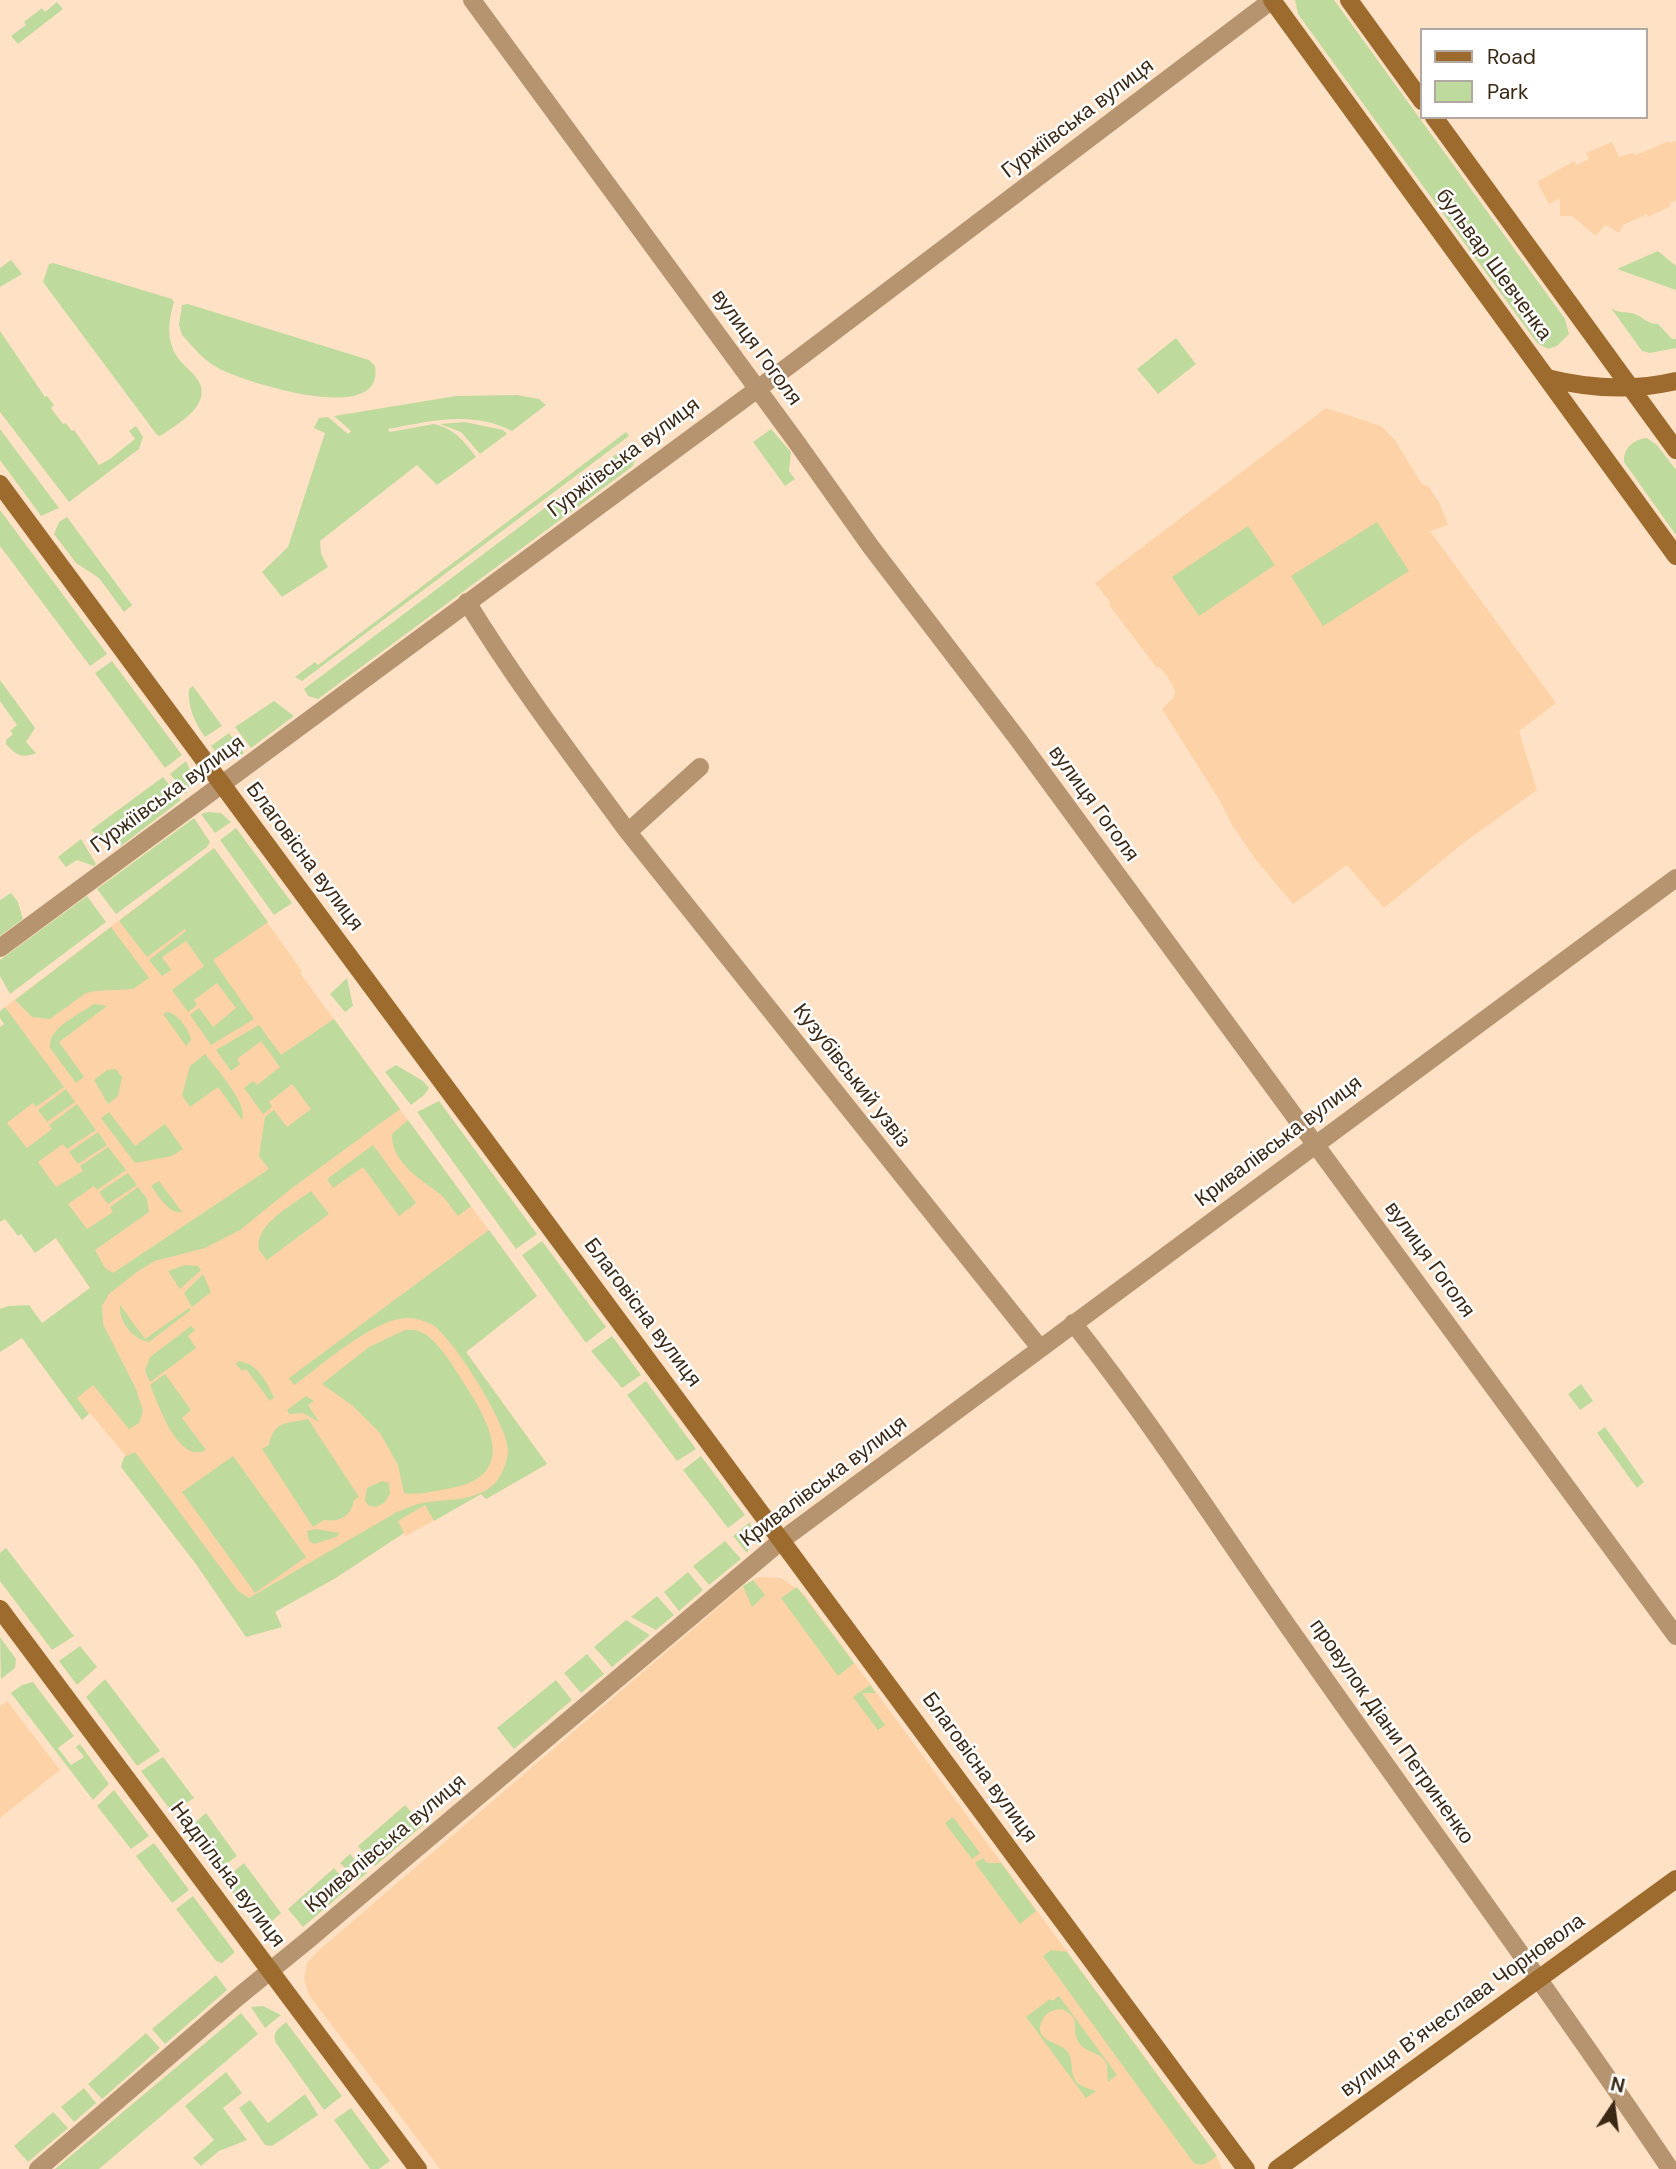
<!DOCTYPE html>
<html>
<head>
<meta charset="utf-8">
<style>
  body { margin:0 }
  #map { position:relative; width:1676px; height:2169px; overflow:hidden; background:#ffe2c5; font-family:"DM Sans",sans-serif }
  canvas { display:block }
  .legend { position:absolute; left:1420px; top:28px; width:228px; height:91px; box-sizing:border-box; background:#fff; border:2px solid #b1a9a1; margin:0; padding:9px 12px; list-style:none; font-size:21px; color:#3b2915 }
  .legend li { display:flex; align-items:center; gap:14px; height:35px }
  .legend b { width:35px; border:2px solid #b1a9a1 }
  .north { position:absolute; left:1578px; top:2071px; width:70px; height:70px; -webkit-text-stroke:5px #fff; paint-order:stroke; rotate:13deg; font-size:19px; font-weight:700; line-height:28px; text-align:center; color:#3b2915 }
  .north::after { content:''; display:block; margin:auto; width:24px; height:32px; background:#3b2915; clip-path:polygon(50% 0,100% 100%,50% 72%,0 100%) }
</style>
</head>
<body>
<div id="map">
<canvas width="1676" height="2169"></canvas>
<ul class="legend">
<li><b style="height:9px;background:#9e6b2f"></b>Road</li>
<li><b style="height:19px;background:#bfda9d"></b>Park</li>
</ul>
<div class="north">N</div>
</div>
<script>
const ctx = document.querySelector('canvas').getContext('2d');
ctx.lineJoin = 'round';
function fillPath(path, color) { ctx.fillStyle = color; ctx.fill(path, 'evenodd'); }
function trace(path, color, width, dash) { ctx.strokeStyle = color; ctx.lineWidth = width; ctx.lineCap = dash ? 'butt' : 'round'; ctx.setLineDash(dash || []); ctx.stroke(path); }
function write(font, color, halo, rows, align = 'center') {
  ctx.font = font + ' "DM Sans",sans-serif'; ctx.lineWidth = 5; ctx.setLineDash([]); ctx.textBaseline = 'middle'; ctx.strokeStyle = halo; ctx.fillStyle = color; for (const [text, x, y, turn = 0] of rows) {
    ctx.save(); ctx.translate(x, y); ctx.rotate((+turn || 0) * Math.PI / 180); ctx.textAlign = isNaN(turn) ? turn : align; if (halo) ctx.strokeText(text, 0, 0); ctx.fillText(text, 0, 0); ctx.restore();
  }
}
fillPath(new Path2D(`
  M 1669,141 L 1670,143 L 1676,141 L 1676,200 L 1670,203 L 1671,206 L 1648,217 L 1647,214 L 1623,225 L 1619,233 L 1605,225 L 1596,236 L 1572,216 L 1560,216 L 1560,198 L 1549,204 L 1537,182 L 1574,161 L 1576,165 L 1589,159 L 1586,153 L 1612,142 L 1619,157 L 1633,153 L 1636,155 Z
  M 1326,408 L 1381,426 L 1394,439 L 1422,484 L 1429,487 L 1440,504 L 1448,525 L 1430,531 L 1556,703 L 1519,731 L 1537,790 L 1466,841 L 1384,908 L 1347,865 L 1293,904 L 1256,860 L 1232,825 L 1220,801 L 1162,709 L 1174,697 L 1175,690 L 1167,676 L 1160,667 L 1157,668 L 1109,605 L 1111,603 L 1095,583 Z
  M 214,848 L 302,971 L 300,973 L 537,1296 L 466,1352 L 547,1464 L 486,1499 L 481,1494 L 406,1536 L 404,1533 L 334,1579 L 275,1611 L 282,1627 L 246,1637 L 196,1564 L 121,1467 L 125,1455 L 90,1413 L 82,1420 L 22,1338 L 90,1288 L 0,1159 L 0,1032 L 8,1026 L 0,1011 Z
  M 759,1577 L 781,1578 L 803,1593 L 1214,2151 L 1222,2169 L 440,2169 L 309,1995 L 304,1980 L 307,1963 L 318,1951 L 743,1586 Z
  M 7,1701 L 60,1770 L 0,1818 L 0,1706 Z`), '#fcd2a6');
fillPath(new Path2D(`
  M 1295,0 L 1334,0 L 1565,319 L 1569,334 L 1557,346 L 1548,349 L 1537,343 L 1298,14 Z
  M 57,2 L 63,9 L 18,44 L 11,36 L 26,25 L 24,22 L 42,8 L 45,12 Z
  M 1658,251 L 1676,266 L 1676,290 L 1617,269 Z
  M 11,260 L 22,274 L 0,287 L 0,268 Z
  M 53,263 L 172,299 L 174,302 C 169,319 166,338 176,355 C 181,364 192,371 198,380 C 213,405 178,424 160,436 L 157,435 L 43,282 L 49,264 Z
  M 188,304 L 369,360 L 375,366 C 386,428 244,382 218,368 C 204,361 193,347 182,335 L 179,325 L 182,305 Z
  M 1611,308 C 1619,314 1627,311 1635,314 C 1644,318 1648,324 1658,324 L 1672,339 L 1676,339 L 1676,348 L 1650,353 L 1642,351 Z
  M 0,331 L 45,397 L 47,396 L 54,405 L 51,408 L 63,424 L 66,423 L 72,431 L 74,430 L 99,465 L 110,459 L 135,439 L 129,431 L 136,426 L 143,437 L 139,449 L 69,502 L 0,412 Z
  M 1176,338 L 1196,364 L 1158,394 L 1137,369 Z
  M 517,395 L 539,399 L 546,405 L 512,431 C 472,410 430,421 388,429 L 390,432 L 434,424 C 455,429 464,441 476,457 L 437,485 L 417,465 L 320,541 L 321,554 L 328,567 L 282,597 L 262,572 L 288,547 L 325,433 L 314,428 L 319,418 L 328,417 L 348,434 L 351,431 L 334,416 L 456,396 Z
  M 465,422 L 503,430 L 507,434 L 480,454 L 461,432 L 440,424 Z
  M 0,429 L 59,508 L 41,516 L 0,460 Z
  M 771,429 L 791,452 L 789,471 L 795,479 L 785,486 L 753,442 Z
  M 626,432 L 629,436 L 302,681 L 295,677 L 315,662 L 318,665 Z
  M 1647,438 L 1657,445 L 1676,470 L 1676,535 L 1624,462 C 1623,448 1634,439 1647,438 Z
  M 631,443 L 636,456 L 633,466 L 318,699 L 308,696 L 304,689 Z
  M 0,510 L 107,654 L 90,666 L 0,546 Z
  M 67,517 L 132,605 L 124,612 L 99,578 L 76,563 L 54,534 L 59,522 Z
  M 1377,522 L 1409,571 L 1323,626 L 1291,576 Z
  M 1248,526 L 1275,565 L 1199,616 L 1172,577 Z
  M 112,661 L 182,755 L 165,768 L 95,673 Z
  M 0,680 L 35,728 L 26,742 L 36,753 C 22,759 16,755 6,744 L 6,740 L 13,734 L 10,731 L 17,725 L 0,701 Z
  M 193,686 L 222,726 L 205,737 C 195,724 187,705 189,689 Z
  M 274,701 L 294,716 L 251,748 L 235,727 Z
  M 229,733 L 244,753 C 230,761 221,758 211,746 Z
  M 186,761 L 193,777 L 186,794 L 170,774 Z
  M 163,777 L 181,800 L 121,846 L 105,843 L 91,830 Z
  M 208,812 L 221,813 L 231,822 L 215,833 L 201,814 Z
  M 194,818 L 210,842 L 207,847 L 116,914 L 97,889 Z
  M 236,828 L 292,903 L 274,915 L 220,840 Z
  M 81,839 L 96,864 L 94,866 L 77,860 L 66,867 L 58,857 Z
  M 214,848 L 268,922 L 213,960 L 254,1019 L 211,1045 L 190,1015 L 199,1008 L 213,1027 L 236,1008 L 217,983 L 194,1000 L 197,1005 L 188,1012 L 172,990 L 204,966 L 186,941 L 162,957 L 171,970 L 162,976 L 149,960 L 186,931 L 185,929 L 147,957 L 119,921 Z
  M 11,893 L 18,902 L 23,919 L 0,936 L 0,900 Z
  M 87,896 L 106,922 L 10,994 L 0,976 L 0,960 Z
  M 111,927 L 149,978 L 133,989 L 95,991 L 86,993 L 50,1019 L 32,1017 L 15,1000 Z
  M 347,978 L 353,1006 L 345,1012 L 330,994 Z
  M 94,1004 L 107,1006 L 59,1042 L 84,1077 L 76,1083 L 50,1048 C 48,1027 79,1015 94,1004 Z
  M 5,1007 L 64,1087 L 36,1107 L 33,1103 L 7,1123 L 27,1148 L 52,1129 L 49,1125 L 77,1104 L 96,1130 L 67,1149 L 63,1144 L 38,1162 L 56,1187 L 83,1171 L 80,1166 L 108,1147 L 126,1170 L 97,1190 L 94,1186 L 68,1204 L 87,1229 L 113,1212 L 110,1207 L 138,1187 L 147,1199 L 149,1212 L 95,1250 L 105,1268 L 113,1273 L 269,1169 L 259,1156 L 265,1117 L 274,1110 L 287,1127 L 311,1109 L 292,1084 L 269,1102 L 272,1107 L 263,1114 L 244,1088 L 253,1081 L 257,1085 L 280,1067 L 261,1041 L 237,1059 L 240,1064 L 231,1071 L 216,1050 L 259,1025 L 281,1055 L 334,1019 L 400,1109 L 292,1188 L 240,1230 L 205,1248 L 155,1261 L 138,1271 L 109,1294 L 102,1306 L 103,1324 L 136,1389 L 143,1411 L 139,1423 L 129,1429 L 93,1385 L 77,1398 L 89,1414 L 82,1420 L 22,1338 L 0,1352 L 0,1309 L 9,1306 L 29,1305 L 42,1323 L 90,1288 L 56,1238 L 35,1253 L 21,1234 L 18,1236 L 5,1219 L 0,1222 L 0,1027 L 4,1024 L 0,1018 L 0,1011 Z
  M 168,1012 C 178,1014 190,1031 191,1040 L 186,1046 L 163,1014 Z
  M 205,1054 C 216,1069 248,1102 242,1120 L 218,1087 L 190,1107 L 182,1095 L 190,1066 Z
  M 396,1065 L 423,1081 L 429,1088 L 424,1095 L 411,1105 L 385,1072 Z
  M 116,1069 L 122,1077 L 118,1096 L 108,1104 L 94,1080 L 107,1070 Z
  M 66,1089 L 75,1102 L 47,1122 L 38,1110 Z
  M 439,1101 L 537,1234 L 516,1249 L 417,1112 Z
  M 109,1112 L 135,1146 L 165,1124 L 183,1149 L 172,1156 L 135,1163 L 101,1118 Z
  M 408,1120 L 471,1206 L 458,1216 C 452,1209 447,1200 440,1194 C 420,1179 391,1162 392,1134 Z
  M 98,1132 L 107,1145 L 78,1164 L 69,1152 Z
  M 373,1145 L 416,1203 L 399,1216 L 363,1167 L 333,1188 L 327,1179 Z
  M 128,1173 L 137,1185 L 108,1204 L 99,1192 Z
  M 159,1181 L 182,1212 C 168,1214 159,1196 151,1186 Z
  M 311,1191 L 329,1214 L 267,1260 L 259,1250 C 254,1224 293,1205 311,1191 Z
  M 489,1230 L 537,1296 L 466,1352 L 547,1464 L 486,1499 L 481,1494 L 434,1521 L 425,1505 L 398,1521 L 404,1533 L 334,1579 L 275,1612 L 282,1627 L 246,1637 L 196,1564 L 121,1467 L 124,1457 L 135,1452 L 238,1591 L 249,1598 L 397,1512 C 405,1509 413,1505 422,1503 C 446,1499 479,1502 497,1481 C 503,1473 507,1461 508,1451 C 509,1426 454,1340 433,1325 C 425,1321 416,1318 407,1318 C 373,1319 322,1365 294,1385 L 289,1378 Z
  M 542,1241 L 606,1327 L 586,1343 L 522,1255 Z
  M 185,1265 L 198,1266 L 201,1270 L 180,1289 L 168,1271 Z
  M 203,1274 L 211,1292 L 192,1307 L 184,1293 Z
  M 120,1305 L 145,1339 L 189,1308 L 191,1310 L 149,1342 C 132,1339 119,1322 120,1305 Z
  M 191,1326 L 195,1330 L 188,1336 L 196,1348 L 150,1382 L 145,1371 L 150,1357 Z
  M 405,1330 C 413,1329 419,1330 425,1334 C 441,1345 452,1365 462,1380 C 487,1419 521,1474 452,1488 C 438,1490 418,1496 404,1493 L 398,1465 L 380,1433 L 353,1406 L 322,1384 L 369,1347 Z
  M 612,1336 L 641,1375 L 622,1388 L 591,1351 Z
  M 239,1361 C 258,1364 266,1381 274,1397 L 270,1401 L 246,1369 L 242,1371 L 236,1364 Z
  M 165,1374 L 191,1410 L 182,1418 L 206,1450 C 178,1465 158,1403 150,1385 Z
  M 646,1381 L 696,1449 L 677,1461 L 627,1395 Z
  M 1581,1384 L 1593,1401 L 1580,1410 L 1568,1394 Z
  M 306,1396 L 314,1401 L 308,1405 L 319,1422 L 303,1413 L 289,1414 L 287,1410 Z
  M 308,1419 L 359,1497 L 354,1500 C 351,1517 340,1522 324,1520 L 313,1527 L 262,1449 L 269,1445 C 274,1419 289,1424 308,1419 Z
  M 1605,1427 L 1644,1482 L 1637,1488 L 1597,1433 Z
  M 233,1456 L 306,1557 L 255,1593 L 182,1492 Z
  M 701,1456 L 745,1515 L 728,1528 L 683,1470 Z
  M 382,1481 L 389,1483 L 390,1494 L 384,1503 L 376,1507 L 369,1506 L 365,1501 L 367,1488 Z
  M 750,1522 L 754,1538 L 747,1553 L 733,1536 Z
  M 316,1529 L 340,1533 L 336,1537 L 314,1544 L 309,1541 L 307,1531 Z
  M 725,1541 L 741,1559 L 709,1585 L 693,1566 Z
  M 6,1548 L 74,1636 L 52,1650 L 0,1581 L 0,1553 Z
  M 688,1572 L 703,1590 L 679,1611 L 664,1592 Z
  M 753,1580 L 765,1595 L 752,1607 L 743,1586 Z
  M 797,1587 L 854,1663 L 838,1676 L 781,1598 Z
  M 657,1596 L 674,1615 L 656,1630 L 631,1617 Z
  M 626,1620 L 650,1635 L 612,1667 L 594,1647 Z
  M 0,1637 L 16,1659 L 15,1668 L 1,1679 Z
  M 80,1646 L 97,1667 L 77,1685 L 59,1661 Z
  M 587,1654 L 604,1674 L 581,1693 L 564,1673 Z
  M 105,1679 L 160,1751 L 137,1766 L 86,1697 Z
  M 556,1680 L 572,1700 L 514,1749 L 497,1728 Z
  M 33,1682 L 74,1736 L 58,1748 L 71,1765 L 84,1757 L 76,1747 L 80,1744 L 109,1784 L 93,1800 L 11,1693 L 22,1685 Z
  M 870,1685 L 876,1693 L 862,1693 L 885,1725 L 878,1730 L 853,1697 Z
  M 163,1757 L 194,1798 L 172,1812 L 141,1771 Z
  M 114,1790 L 149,1836 L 131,1849 L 97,1806 Z
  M 405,1805 L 423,1825 L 375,1866 L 358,1846 Z
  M 206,1813 L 237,1856 L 216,1871 L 189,1835 L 197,1821 Z
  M 953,1817 L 980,1853 L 972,1859 L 945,1823 Z
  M 154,1843 L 189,1890 L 172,1903 L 136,1856 Z
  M 350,1854 L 367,1873 L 358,1880 L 340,1863 Z
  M 983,1858 L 987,1863 L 1001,1863 L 1036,1911 L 1020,1924 L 975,1863 Z
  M 244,1863 L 281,1913 L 262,1930 L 223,1880 Z
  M 334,1868 L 350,1887 L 303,1927 L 288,1909 Z
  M 193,1896 L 234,1951 L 234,1953 L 222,1963 L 216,1961 L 176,1909 Z
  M 1051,1950 L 1067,1952 L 1217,2156 C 1209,2161 1202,2169 1193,2162 L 1043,1956 Z
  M 216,1975 L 227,1990 L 165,2044 L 152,2029 Z
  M 1059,1996 L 1117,2075 L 1108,2082 C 1107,2077 1108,2071 1107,2065 C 1103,2051 1084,2054 1078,2041 C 1071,2027 1082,2018 1062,2009 C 1054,2010 1047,2011 1043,2019 C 1031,2041 1057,2041 1066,2050 C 1076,2060 1067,2076 1080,2085 C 1085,2088 1091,2089 1096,2091 L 1086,2098 L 1026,2017 L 1050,1999 L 1052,2001 Z
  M 263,2006 L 281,2015 L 265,2028 L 251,2007 Z
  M 241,2013 L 258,2034 L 99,2169 L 55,2169 Z
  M 286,2022 L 342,2096 L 324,2110 L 276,2043 C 272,2032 278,2029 286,2022 Z
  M 146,2033 L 160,2048 L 102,2099 L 88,2084 Z
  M 226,2072 L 242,2093 L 223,2108 L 247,2140 L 219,2151 L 201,2166 L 193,2158 L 214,2140 L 185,2106 Z
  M 84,2088 L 96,2103 L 74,2122 L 61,2107 Z
  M 305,2094 L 318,2115 L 272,2146 L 265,2145 L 239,2108 L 250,2100 L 268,2123 Z
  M 351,2108 L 390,2161 L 379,2169 L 370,2169 L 334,2120 Z
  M 53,2112 L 68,2128 L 28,2162 L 14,2146 Z`), '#bfda9d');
trace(new Path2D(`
  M 472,0 L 795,440 L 871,547 L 1017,738 L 1676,1636
  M 467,602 C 516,682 573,757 628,832 L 1040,1348
  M 628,832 L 700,767
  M 0,948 L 790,365 L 1272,0
  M 1073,1323 C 1154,1425 1224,1536 1299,1642 C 1422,1818 1550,1990 1670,2169
  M 38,2169 L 238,1997 L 308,1940 L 782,1540 L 1676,878`), '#b79470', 18);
trace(new Path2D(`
  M 1272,0 L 1676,556
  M 1349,0 L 1422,101
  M 1434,117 L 1676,450
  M 1547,378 C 1590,389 1633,391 1676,381
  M 0,484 L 1246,2169
  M 0,1609 L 418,2169
  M 1277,2169 L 1676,1879`), '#9e6b2f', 18);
write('21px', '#3b2915', '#fff', [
  ["Гуржіївська вулиця",1078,119,-37],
  ["бульвар Шевченка",1493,265,54],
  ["вулиця Гоголя",756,348,54],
  ["Гуржіївська вулиця",624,458,-37],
  ["Гуржіївська вулиця",168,795,-36],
  ["вулиця Гоголя",1093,804,54],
  ["Благовісна вулиця",304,857,53],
  ["Кузубівський узвіз",851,1076,52],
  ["Кривалівська вулиця",1279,1142,-37],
  ["вулиця Гоголя",1429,1260,54],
  ["Благовісна вулиця",642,1313,53],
  ["Кривалівська вулиця",824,1482,-37],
  ["провулок Діани Петриненко",1391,1732,55],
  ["Благовісна вулиця",979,1768,54],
  ["Кривалівська вулиця",386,1844,-40],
  ["Надпільна вулиця",227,1875,53],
  ["вулиця Вʼячеслава Чорновола",1463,2006,-36]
]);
</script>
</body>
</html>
